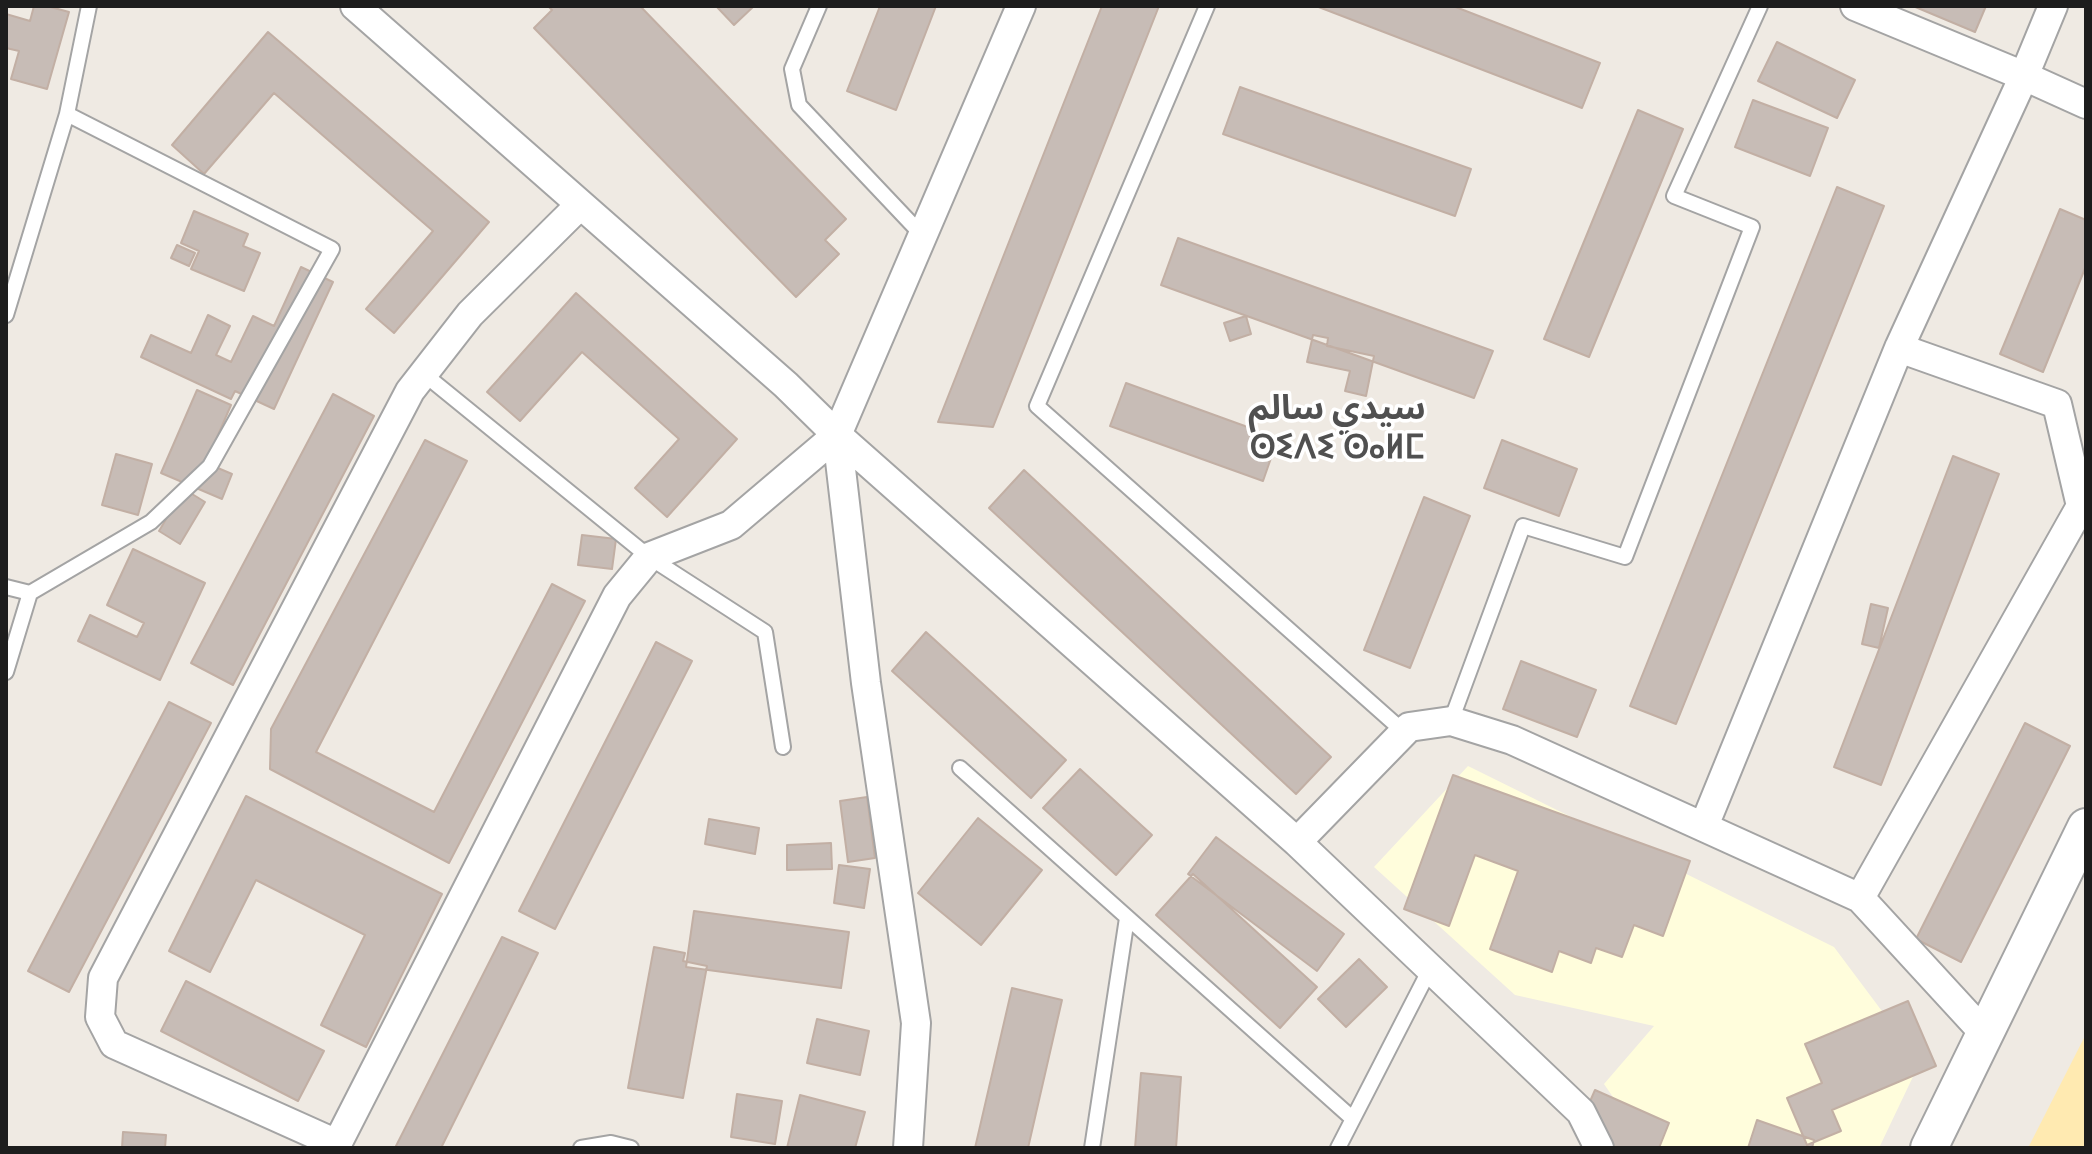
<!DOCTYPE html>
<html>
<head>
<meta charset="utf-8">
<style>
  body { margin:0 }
  #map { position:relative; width:2092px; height:1154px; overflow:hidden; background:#efeae3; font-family:Inter,sans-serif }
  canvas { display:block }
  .frame { position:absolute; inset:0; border:8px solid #1d1d1d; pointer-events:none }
</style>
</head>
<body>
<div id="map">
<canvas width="2092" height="1154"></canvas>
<div class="frame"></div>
</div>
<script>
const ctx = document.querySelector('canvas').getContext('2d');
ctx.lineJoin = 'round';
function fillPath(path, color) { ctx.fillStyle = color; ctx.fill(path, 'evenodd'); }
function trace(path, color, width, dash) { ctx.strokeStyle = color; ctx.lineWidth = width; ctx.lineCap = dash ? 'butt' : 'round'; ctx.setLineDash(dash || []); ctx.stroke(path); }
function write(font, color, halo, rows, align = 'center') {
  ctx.font = font + ' Inter,"Noto Sans Arabic","Noto Sans Tifinagh",sans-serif'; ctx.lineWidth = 7; ctx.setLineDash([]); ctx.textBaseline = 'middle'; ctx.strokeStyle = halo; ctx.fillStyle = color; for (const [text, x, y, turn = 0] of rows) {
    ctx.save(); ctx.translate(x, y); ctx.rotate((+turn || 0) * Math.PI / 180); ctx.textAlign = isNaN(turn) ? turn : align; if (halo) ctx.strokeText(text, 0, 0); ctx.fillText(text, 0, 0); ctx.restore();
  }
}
fillPath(new Path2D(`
  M 1468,766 L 1834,947 L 1920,1062 L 1879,1148 L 1648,1148 L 1604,1084 L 1654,1026 L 1515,995 L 1374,867 Z`), '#fffddc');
fillPath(new Path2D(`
  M 2086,1034 L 2086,1148 L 2028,1148 Z`), '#ffeab1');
const building = new Path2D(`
  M 34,6 L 47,6 L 69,12 L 47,89 L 11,79 L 19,51 L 6,48 L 6,14 L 30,21 Z
  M 548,6 L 640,6 L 846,219 L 825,240 L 839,254 L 796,297 L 534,28 L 552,10 Z
  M 716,6 L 754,6 L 734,25 Z
  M 880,6 L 936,6 L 896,110 L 847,91 Z
  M 1102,6 L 1159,6 L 993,427 L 938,422 Z
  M 1316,6 L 1453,6 L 1600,63 L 1582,108 Z
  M 1913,6 L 1986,6 L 1975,32 Z
  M 268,32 L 489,222 L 394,333 L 366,309 L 433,231 L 274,93 L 204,174 L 172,145 Z
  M 1777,42 L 1855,80 L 1837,118 L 1758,81 Z
  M 1240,87 L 1471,169 L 1455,216 L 1223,134 Z
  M 1753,100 L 1828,128 L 1810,176 L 1735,147 Z
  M 1638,110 L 1683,129 L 1589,357 L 1544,339 Z
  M 1837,187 L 1884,206 L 1676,724 L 1630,706 Z
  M 2060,209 L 2086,220 L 2086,266 L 2043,372 L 2000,354 Z
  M 194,211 L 248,234 L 243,246 L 260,253 L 244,291 L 191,269 L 199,251 L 181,243 Z
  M 1178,238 L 1493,351 L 1474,398 L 1161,285 Z
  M 177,245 L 195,253 L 189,266 L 171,258 Z
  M 301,267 L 333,282 L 274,409 L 235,391 L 231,399 L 141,357 L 151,335 L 191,353 L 208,315 L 230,326 L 216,355 L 231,362 L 253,316 L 274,326 Z
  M 576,293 L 737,439 L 667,517 L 635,488 L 679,439 L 582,352 L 520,421 L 487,392 Z
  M 1246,316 L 1251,334 L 1230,341 L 1224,323 Z
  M 1313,335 L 1328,338 L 1327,346 L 1374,356 L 1366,396 L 1345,391 L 1350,371 L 1307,362 Z
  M 1126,383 L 1278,438 L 1263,481 L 1110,426 Z
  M 197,390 L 231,405 L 206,463 L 232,474 L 222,499 L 161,473 Z
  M 333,394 L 374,416 L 233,685 L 191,663 Z
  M 425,440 L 467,461 L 316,752 L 434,812 L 552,584 L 585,601 L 449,863 L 270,769 L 271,729 Z
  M 1502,440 L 1577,469 L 1559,516 L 1484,488 Z
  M 116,454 L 152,464 L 138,515 L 102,505 Z
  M 1953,456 L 1999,474 L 1881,785 L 1834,767 Z
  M 1024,470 L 1331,757 L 1296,794 L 989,508 Z
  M 184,489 L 205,502 L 180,544 L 159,531 Z
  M 1424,497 L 1470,516 L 1410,668 L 1364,650 Z
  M 582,535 L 616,539 L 612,569 L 578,565 Z
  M 133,549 L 205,583 L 160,680 L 78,641 L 90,615 L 137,637 L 144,623 L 107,605 Z
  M 1871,604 L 1888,608 L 1879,648 L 1862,644 Z
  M 926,632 L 1066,760 L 1031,798 L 892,671 Z
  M 656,642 L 692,661 L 555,929 L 519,911 Z
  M 1521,661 L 1596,690 L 1577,737 L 1503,709 Z
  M 169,702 L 211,723 L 69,992 L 28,971 Z
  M 2025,723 L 2070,746 L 1961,962 L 1916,939 Z
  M 1080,769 L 1152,835 L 1116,875 L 1043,808 Z
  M 1453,775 L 1690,861 L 1663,936 L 1634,925 L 1622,957 L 1596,948 L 1591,963 L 1559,951 L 1552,972 L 1490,949 L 1518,871 L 1475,855 L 1449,926 L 1404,909 Z
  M 246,796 L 442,894 L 366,1047 L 321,1025 L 365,935 L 256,880 L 210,972 L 169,951 Z
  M 867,797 L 875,858 L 848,862 L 840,801 Z
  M 978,818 L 1042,870 L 981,945 L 918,893 Z
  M 709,819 L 759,828 L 755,854 L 705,844 Z
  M 1216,837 L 1344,934 L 1317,971 L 1188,874 Z
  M 831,843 L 832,869 L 787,870 L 787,845 Z
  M 839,865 L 870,869 L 864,908 L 834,903 Z
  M 1193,874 L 1317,987 L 1280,1028 L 1156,915 Z
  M 694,911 L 849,932 L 841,988 L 686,967 Z
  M 502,937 L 538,953 L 441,1148 L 395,1148 Z
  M 654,947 L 685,953 L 683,961 L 707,966 L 683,1098 L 628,1088 Z
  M 1359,959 L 1387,987 L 1346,1027 L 1318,999 Z
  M 186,981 L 324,1051 L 298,1101 L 161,1031 Z
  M 1012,988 L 1062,1000 L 1028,1148 L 975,1148 Z
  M 1908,1001 L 1936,1066 L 1832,1110 L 1841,1131 L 1807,1145 L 1787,1098 L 1822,1083 L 1805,1044 Z
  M 817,1019 L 869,1031 L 860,1075 L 807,1063 Z
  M 1141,1073 L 1181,1077 L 1176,1148 L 1135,1148 Z
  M 1595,1090 L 1669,1123 L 1659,1148 L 1616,1148 L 1577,1131 Z
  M 737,1094 L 782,1101 L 775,1144 L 731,1137 Z
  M 800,1095 L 865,1112 L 855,1148 L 787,1148 Z
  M 1757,1120 L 1814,1140 L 1812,1148 L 1748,1148 Z
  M 123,1132 L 166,1135 L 165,1148 L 122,1148 Z`);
fillPath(building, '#c7bcb6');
trace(building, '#c2afa4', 2);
const service = new Path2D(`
  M 819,6 L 792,69 L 799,105 L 923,236
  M 1207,6 L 1037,406 L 1404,732
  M 6,315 L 67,114 L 89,6
  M 424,374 L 649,557 L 765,632 L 783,747
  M 6,587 L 30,593 L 151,522 L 210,466 L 332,249 L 67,114
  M 6,672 L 30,593
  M 1451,721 L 1523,526 L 1625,557 L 1752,227 L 1674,196 L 1760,6
  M 960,768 L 1353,1119
  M 581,1148 L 611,1143 L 631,1148
  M 1092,1148 L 1127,918
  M 1338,1148 L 1430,969`);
const minor = new Path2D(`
  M 355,6 L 786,385 L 837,435 L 866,683 L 916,1023 L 908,1148
  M 1855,6 L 2024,76 L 2086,104
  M 837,435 L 1297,842 L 1581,1112 L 1599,1148
  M 1704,826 L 1899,348 L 2024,76 L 2053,6
  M 1297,842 L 1409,727 L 1451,721 L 1512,740 L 1860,898 L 1985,1034
  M 1860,898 L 2081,506 L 2057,404 L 1899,348
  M 337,1144 L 114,1044 L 100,1017 L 103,978 L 410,391 L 470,314 L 580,205
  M 335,1148 L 617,596 L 649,557 L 731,525 L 837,435 L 1021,6`);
const tertiary = new Path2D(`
  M 1929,1148 L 2086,827`);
trace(service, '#a4a4a4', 18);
trace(minor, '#a4a4a4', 32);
trace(tertiary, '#a4a4a4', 40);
trace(service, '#fff', 14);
trace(minor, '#fff', 28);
trace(tertiary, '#fff', 36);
write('bold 34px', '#505050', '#fff', [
  ["سيدي سالم",1337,409],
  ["ⵙⵉⴷⵉ ⵙⴰⵍⵎ",1337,448]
]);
</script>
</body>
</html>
